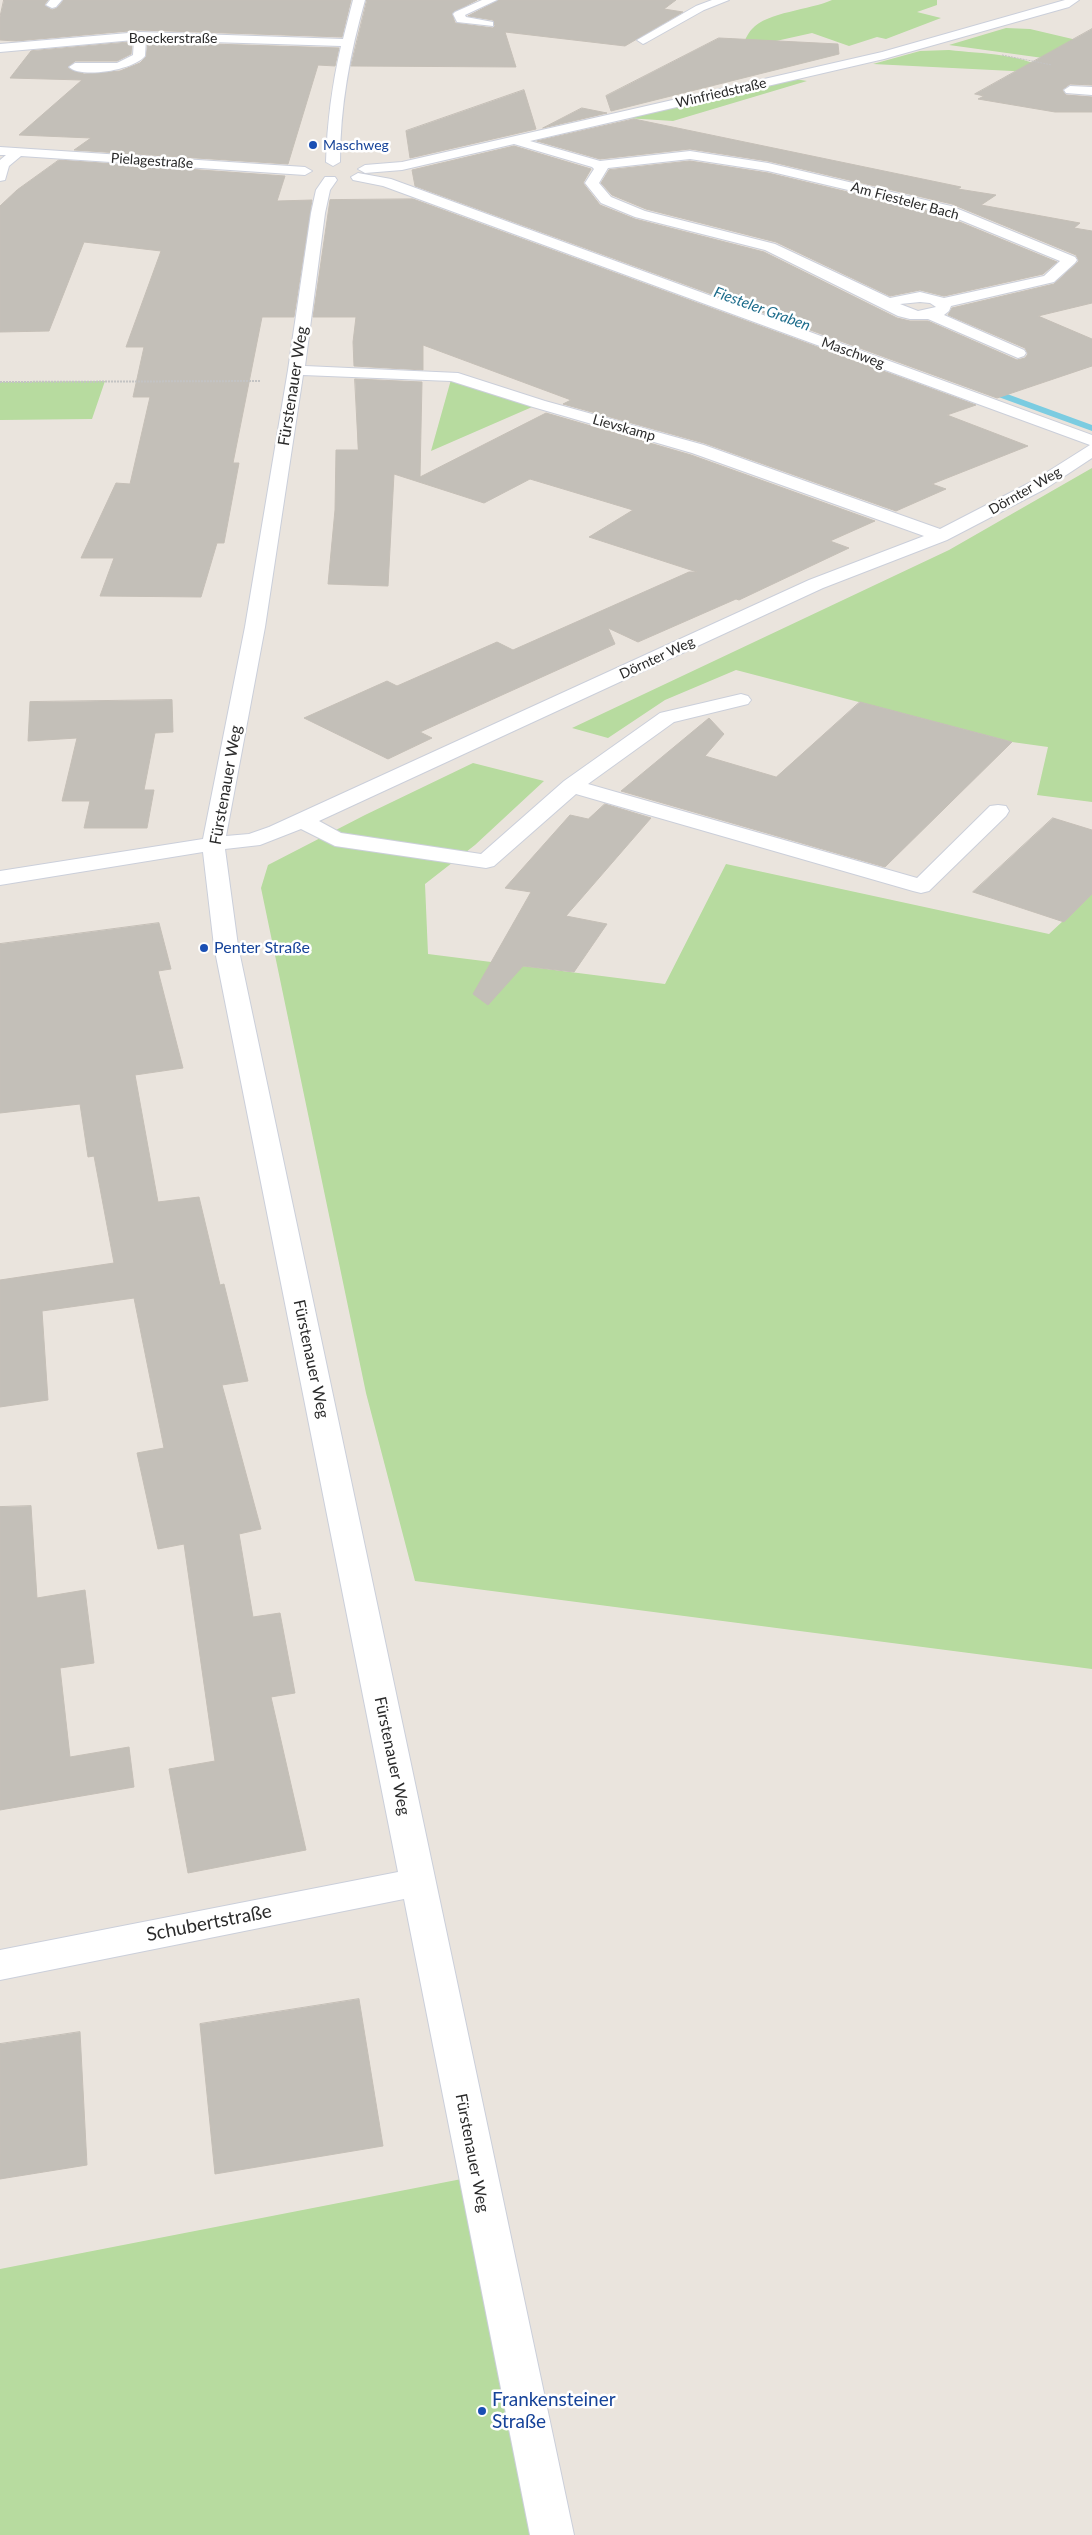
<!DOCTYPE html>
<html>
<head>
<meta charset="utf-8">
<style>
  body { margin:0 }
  canvas { display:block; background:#eae4dd }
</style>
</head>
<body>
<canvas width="1092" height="2535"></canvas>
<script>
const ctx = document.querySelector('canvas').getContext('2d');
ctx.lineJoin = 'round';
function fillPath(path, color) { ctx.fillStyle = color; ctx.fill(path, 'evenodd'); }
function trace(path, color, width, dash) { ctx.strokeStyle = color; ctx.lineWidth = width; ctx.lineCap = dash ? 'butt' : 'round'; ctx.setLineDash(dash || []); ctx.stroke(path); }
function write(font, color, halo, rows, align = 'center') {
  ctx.font = font + ' Lato,sans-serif'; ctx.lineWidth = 5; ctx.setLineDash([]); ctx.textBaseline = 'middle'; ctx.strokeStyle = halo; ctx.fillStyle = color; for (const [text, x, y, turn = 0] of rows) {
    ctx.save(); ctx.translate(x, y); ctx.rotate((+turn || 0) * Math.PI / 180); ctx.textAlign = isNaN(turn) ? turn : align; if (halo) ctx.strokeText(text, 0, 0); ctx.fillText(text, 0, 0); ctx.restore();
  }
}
fillPath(new Path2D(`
  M 832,0 L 937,0 L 937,5 L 917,12 L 941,18 L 886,39 L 877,37 L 849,46 L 812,33 L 740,49 C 744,43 747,34 752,29 C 767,12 810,10 832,0 Z
  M 1006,28 L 1030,29 L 1081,41 L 1072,62 L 949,45 Z
  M 949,50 C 983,54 1023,53 1052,73 L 873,64 L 920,51 Z
  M 795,79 L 807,81 L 673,121 L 626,118 Z
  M 452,376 L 539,404 L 431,451 Z
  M 105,381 L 92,419 L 0,420 L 0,382 Z
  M 1092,468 L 1092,802 L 1037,795 L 1048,747 L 1012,742 L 736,670 L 665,700 L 608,738 L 572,728 L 949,550 Z
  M 473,763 L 544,781 L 475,845 L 425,884 L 428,954 L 665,984 L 726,864 L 1049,934 L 1092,894 L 1092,1669 L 415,1581 L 366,1393 L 261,888 L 268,865 L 365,815 Z
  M 477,2176 L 552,2535 L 0,2535 L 0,2269 Z`), '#b7db9f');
fillPath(new Path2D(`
  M 982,387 L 988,387 L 1092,425 L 1092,431 L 982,391 Z`), '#7bcce1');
const building = new Path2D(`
  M 4,0 L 48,0 L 44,5 L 52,10 L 57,8 L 64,0 L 351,0 L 342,37 L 140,30 L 16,41 L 0,40 L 0,17 Z
  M 367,0 L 477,0 L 452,13 L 455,23 L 493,28 L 495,26 L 493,20 L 468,16 L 499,0 L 676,0 L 664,9 L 683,12 L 625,46 L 505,32 L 516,67 L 351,66 Z
  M 1092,29 L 1092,85 L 1070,84 L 1062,90 L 1066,95 L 1092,97 L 1092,112 L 1055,112 L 978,99 L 984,96 L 975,94 Z
  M 719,38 L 838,44 L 839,54 L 611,111 L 606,96 Z
  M 132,42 L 131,54 L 117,61 L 75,61 L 67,68 L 84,74 L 120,71 L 140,63 L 146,57 L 148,42 L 339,48 L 335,66 L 318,65 L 288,164 L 74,150 L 91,138 L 19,135 L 82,80 L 10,78 L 31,51 Z
  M 524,90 L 536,129 L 410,158 L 406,131 Z
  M 582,108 L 607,113 L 543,128 Z
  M 634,119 L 961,187 L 958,189 L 996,195 L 981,205 L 1080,223 L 1074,228 L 1092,231 L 1092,303 L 1038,316 L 1092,339 L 1092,366 L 997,398 L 415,186 L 412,170 L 514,146 L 591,169 L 583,183 L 600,205 L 635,219 L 764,252 L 897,318 L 910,321 L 928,321 L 1017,360 L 1025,358 L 1028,354 L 1025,348 L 948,315 L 952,308 L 1054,284 L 1079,261 L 1076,255 L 952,204 L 768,161 L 690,149 L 600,159 L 537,141 Z
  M 59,160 L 285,176 L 277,201 L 312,200 L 294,317 L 262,317 L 233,463 L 239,463 L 224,543 L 217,543 L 201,597 L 100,596 L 114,558 L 81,558 L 116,483 L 130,484 L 150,397 L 133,397 L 144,347 L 126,347 L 161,251 L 84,242 L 49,331 L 0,332 L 0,206 L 17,190 Z
  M 690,161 L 768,173 L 940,214 L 1057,262 L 1043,274 L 944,296 L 920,290 L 890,296 L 776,242 L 646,209 L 612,195 L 601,183 L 609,170 Z
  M 413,199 L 976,405 L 947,415 L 1028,446 L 932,484 L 946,489 L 896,511 L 704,443 L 563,404 L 571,400 L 423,345 L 423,370 L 354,366 L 353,342 L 356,317 L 313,317 L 330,200 Z
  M 355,379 L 422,382 L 420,477 L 546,413 L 691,455 L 875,521 L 830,541 L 849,548 L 739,600 L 736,599 L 638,642 L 608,628 L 615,644 L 420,732 L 432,738 L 388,759 L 304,718 L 387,681 L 397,686 L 497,642 L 513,650 L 689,572 L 697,572 L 589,537 L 633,510 L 530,479 L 484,503 L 394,474 L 388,586 L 328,584 L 335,510 L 336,450 L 358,450 Z
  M 172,700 L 173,732 L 155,733 L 144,790 L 154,790 L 147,828 L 84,828 L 90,801 L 62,801 L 77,738 L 28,741 L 30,702 Z
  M 860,702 L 1012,742 L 885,867 L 621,791 L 709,718 L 724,734 L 705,756 L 776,777 Z
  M 605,804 L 651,818 L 566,916 L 607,924 L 574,972 L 523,966 L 488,1005 L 473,994 L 531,892 L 505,888 L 570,815 L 588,819 Z
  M 1053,818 L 1092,830 L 1092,894 L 1064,922 L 973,892 Z
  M 159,923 L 171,969 L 158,971 L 183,1068 L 135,1075 L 158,1202 L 199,1197 L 220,1285 L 224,1284 L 248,1381 L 222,1385 L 261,1529 L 239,1534 L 253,1617 L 280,1613 L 295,1693 L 271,1697 L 306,1850 L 188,1873 L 169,1769 L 215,1761 L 184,1544 L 158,1549 L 137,1453 L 164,1448 L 134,1298 L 42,1311 L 48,1400 L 0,1407 L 0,1280 L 114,1263 L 94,1156 L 88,1157 L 80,1104 L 0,1113 L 0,944 Z
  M 31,1506 L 37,1598 L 85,1590 L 94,1663 L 60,1668 L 70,1757 L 129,1747 L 134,1787 L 0,1810 L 0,1507 Z
  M 359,1999 L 383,2146 L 215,2174 L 200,2024 Z
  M 80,2032 L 87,2165 L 0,2179 L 0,2044 Z`);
fillPath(building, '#c3bfb8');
trace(building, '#c5bfb7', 1);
const minor = new Path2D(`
  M 50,0 L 62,0 L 56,7 L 52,8 L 46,5 Z
  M 353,0 L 365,0 C 350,53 340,106 340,162 L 333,166 L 326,162 C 327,123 332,85 341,46 L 146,40 L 145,56 C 134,70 81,79 69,67 L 75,63 L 117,63 L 133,55 L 134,40 L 0,52 L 0,44 L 140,32 L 343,39 Z
  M 482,0 L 497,0 L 465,15 L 466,17 L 493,22 L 493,26 L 457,22 L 453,14 L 455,12 Z
  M 712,0 L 729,0 L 704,10 L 647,42 L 643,44 L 637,40 L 696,6 Z
  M 1065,0 L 1079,0 L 1069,7 L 884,59 L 530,141 L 600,161 L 690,151 L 768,163 L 951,206 L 1075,257 L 1077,260 L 1075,263 L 1054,282 L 951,306 L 949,311 L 944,315 L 1024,350 L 1026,353 L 1024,356 L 1018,358 L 928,319 L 910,319 L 898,316 L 765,250 L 635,217 L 601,203 L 585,183 L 594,169 L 592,167 L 514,144 L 402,170 L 365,173 L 358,169 L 365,165 L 402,162 L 882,52 ZM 690,159 L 768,171 L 941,212 L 1060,261 L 1044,276 L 944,298 L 920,292 L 890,298 L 775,244 L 645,211 L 611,197 L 599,183 L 608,168 ZM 920,302 L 930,303 L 936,307 L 918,311 L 900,304 Z
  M 1070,86 L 1092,87 L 1092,95 L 1066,93 L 1064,90 Z
  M 0,147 L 305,167 L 312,171 L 305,175 L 21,156 L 9,166 L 5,180 L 0,181 L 0,160 L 6,155 L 0,155 Z
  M 358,173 L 391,179 L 1092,435 L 1092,458 L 1045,489 L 947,540 L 823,588 L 319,821 L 341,833 L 481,854 L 564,781 L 660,713 L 741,694 L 748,696 L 751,700 L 748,704 L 674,722 L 588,784 L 917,878 L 990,806 L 998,805 L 1006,806 L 1009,811 L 1006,816 L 929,891 L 921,893 L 913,891 L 576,794 L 494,866 L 486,868 L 335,846 L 301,829 L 260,845 L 225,849 L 238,946 L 574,2535 L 530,2535 L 404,1899 L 0,1980 L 0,1950 L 398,1872 L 214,946 L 203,852 L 0,885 L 0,871 L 203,839 L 245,627 L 288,370 L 311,213 L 316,190 L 325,177 L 335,177 L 337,180 L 330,190 L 325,213 L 305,366 L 458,373 L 545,401 L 704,445 L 940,529 L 1033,481 L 1090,445 L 383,186 L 353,180 L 351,177 ZM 303,375 L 451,381 L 533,407 L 692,453 L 924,536 L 809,580 L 269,827 L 249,834 L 226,836 L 265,627 Z`);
trace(minor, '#cbcfda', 2);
trace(new Path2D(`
  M 1002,55 L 1052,65`), '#c3c3c3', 1, [2, 1]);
trace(new Path2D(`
  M 0,382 L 261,381`), '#c3c3c3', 2, [2, 1]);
fillPath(minor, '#fff');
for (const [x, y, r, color] of [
  [313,145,5,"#1a4fb4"],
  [204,948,5,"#1a4fb4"],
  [482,2411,5,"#1a4fb4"]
]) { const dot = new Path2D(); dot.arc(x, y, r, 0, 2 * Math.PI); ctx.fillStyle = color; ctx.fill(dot); trace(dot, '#fff', 2); }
write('14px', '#2a2a2a', '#fff', [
  ["Boeckerstraße",173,38],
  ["Winfriedstraße",721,93,-13],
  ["Pielagestraße",152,161,4],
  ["Am Fiesteler Bach",905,201,15],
  ["Maschweg",853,353,20],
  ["Lievskamp",624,428,16],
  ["Dörnter Weg",1025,491,-30],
  ["Dörnter Weg",657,658,-25]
]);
write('14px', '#164399', '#fff', [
  ["Maschweg",323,145]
], 'left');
write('italic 15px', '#1c6c8b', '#fff', [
  ["Fiesteler Graben",762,309,20]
]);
write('16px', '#2a2a2a', '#fff', [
  ["Fürstenauer Weg",293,386,-81],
  ["Fürstenauer Weg",226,785,-80],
  ["Fürstenauer Weg",311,1359,78],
  ["Fürstenauer Weg",392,1756,78],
  ["Fürstenauer Weg",472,2153,79]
]);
write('16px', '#164399', '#fff', [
  ["Penter Straße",214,948]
], 'left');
write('19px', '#2a2a2a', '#fff', [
  ["Schubertstraße",209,1923,-11]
]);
write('19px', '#164399', '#fff', [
  ["Frankensteiner",492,2400],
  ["Straße",492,2422]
], 'left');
</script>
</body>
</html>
